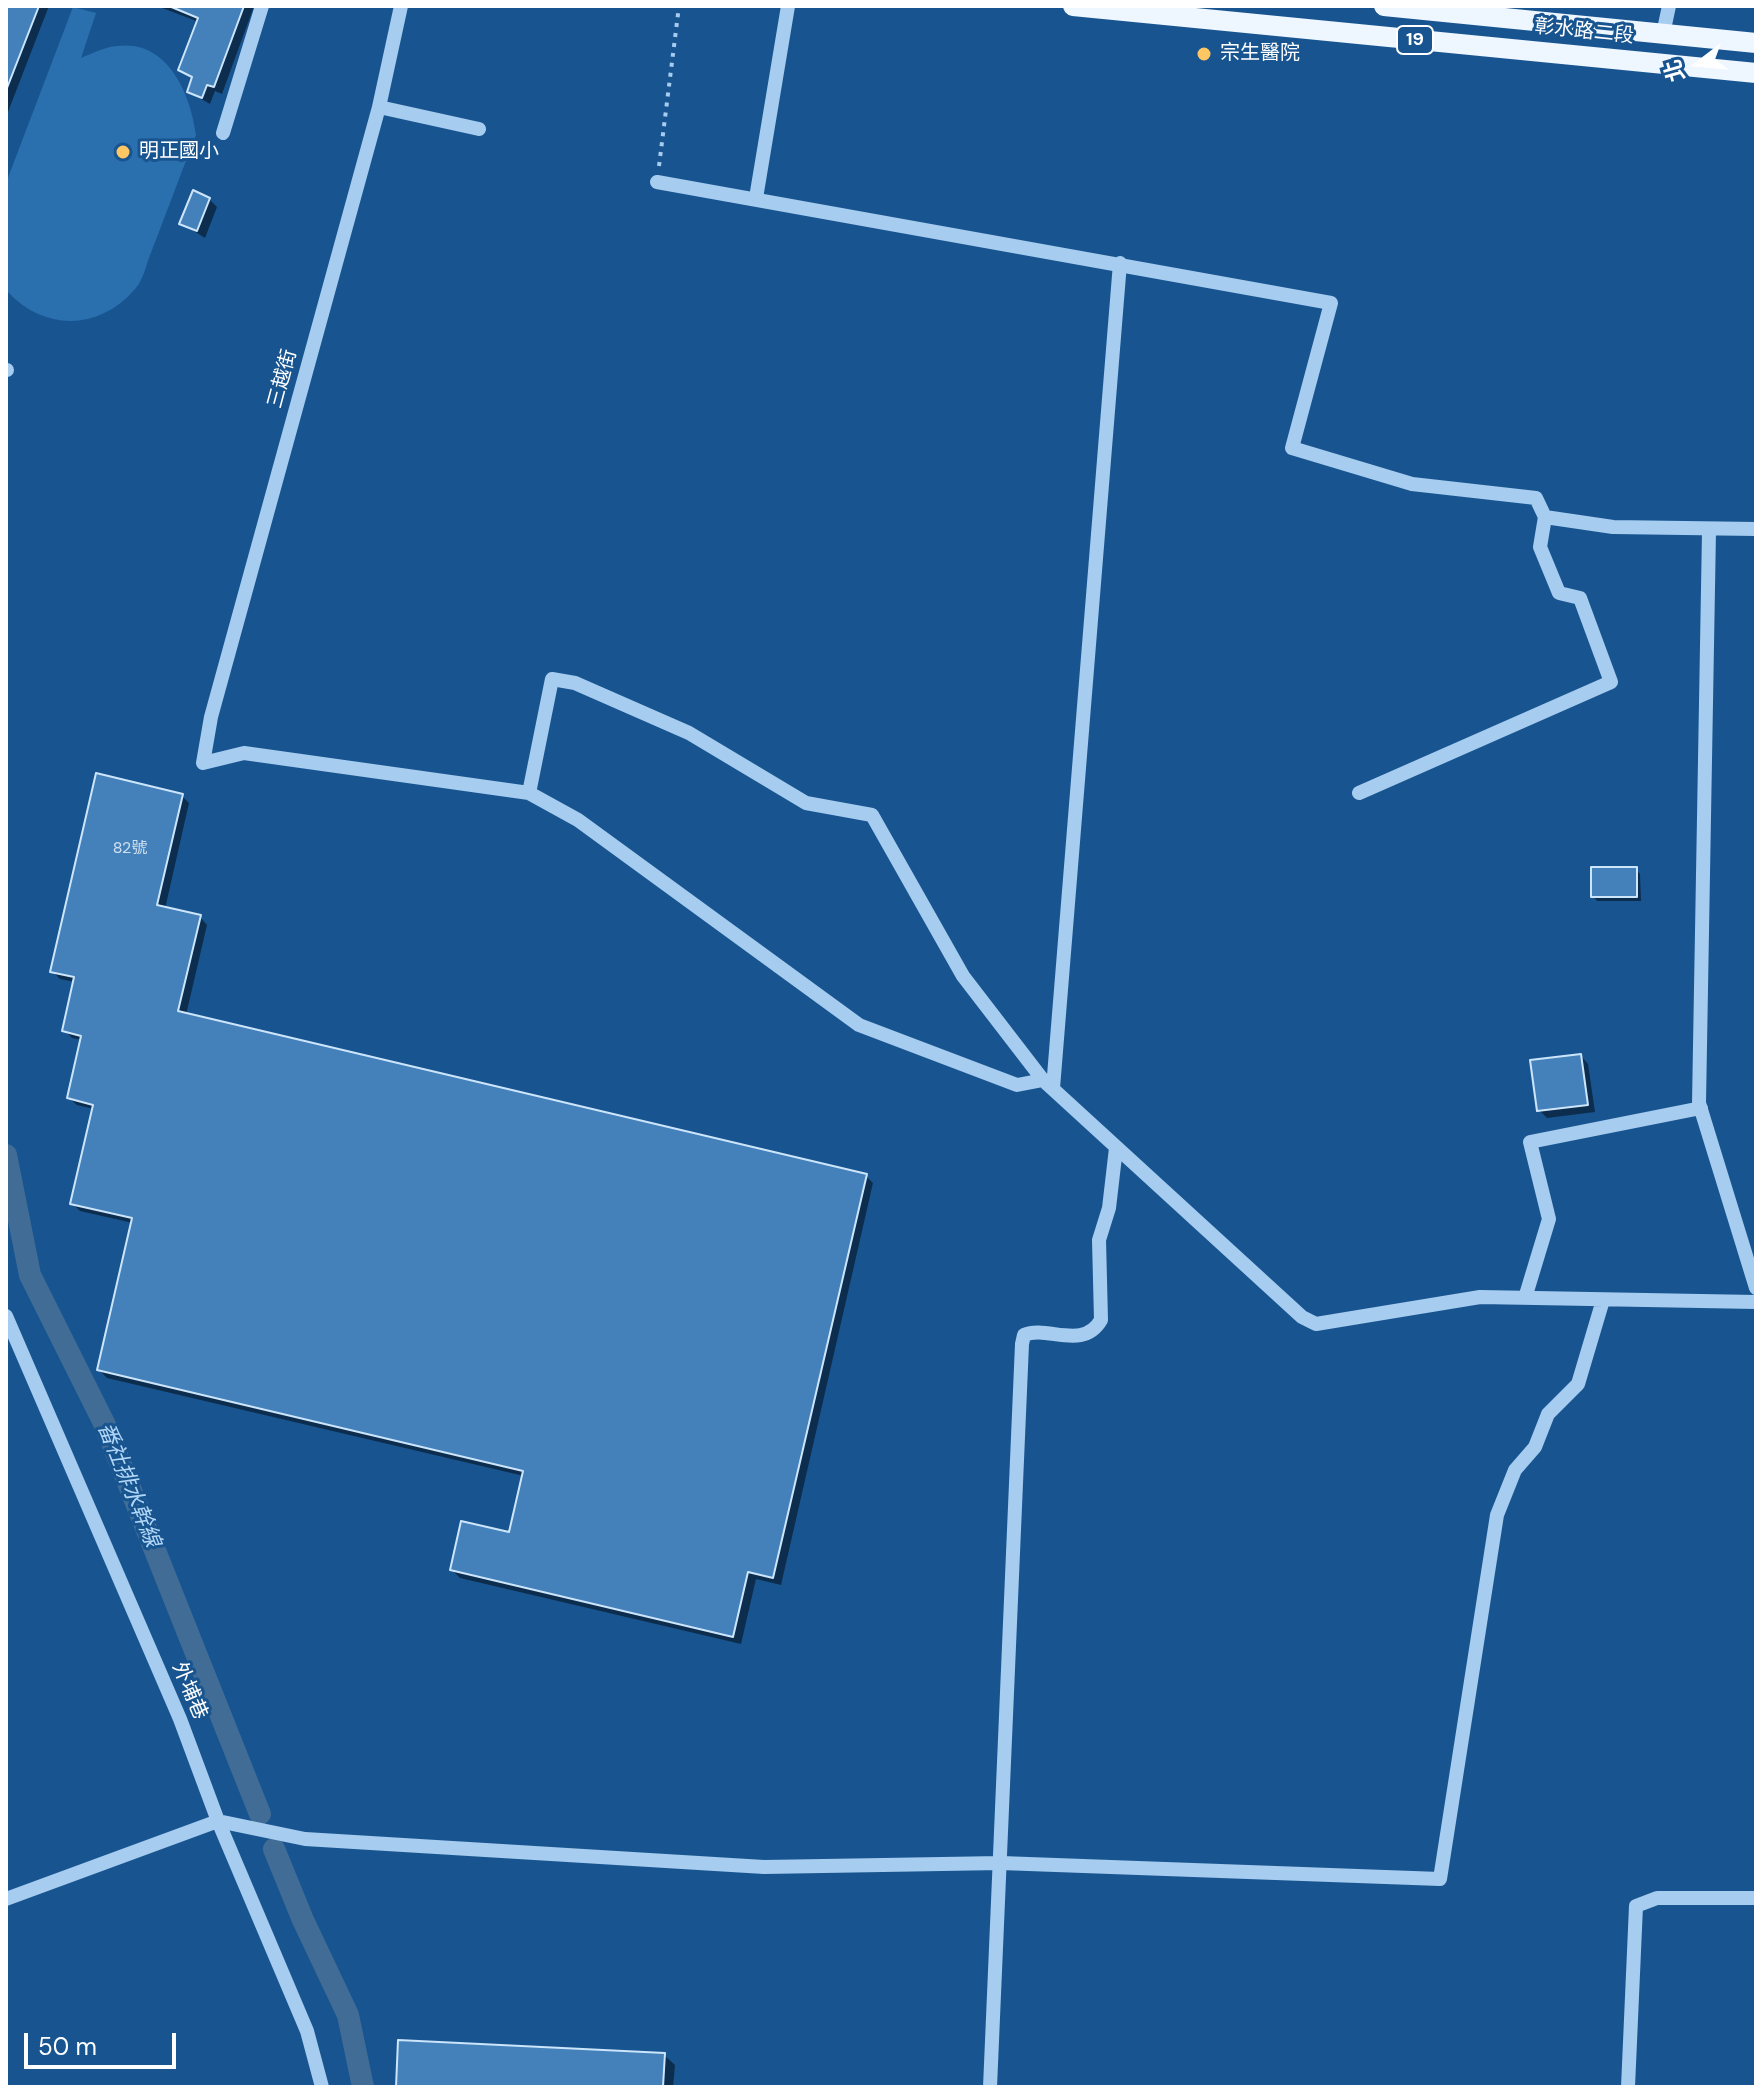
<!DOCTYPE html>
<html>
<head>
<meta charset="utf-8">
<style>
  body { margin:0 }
  #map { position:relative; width:1762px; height:2093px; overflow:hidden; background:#185590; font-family:"DM Sans","Noto Sans TC",sans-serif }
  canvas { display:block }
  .frame { position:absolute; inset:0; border:8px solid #fff; pointer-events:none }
  .north { position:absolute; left:1658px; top:24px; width:80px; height:80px; -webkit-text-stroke:6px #185590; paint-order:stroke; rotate:254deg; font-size:22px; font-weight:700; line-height:32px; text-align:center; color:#fff }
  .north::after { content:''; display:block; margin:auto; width:28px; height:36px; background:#fff; clip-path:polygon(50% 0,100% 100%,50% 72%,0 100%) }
  .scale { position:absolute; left:24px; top:2033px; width:152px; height:36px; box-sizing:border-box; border:4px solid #fff; border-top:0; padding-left:10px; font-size:24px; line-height:28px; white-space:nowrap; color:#fff; -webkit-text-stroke:6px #185590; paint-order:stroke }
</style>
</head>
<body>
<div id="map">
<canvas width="1762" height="2093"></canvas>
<div class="frame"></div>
<div class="north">北</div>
<div class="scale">50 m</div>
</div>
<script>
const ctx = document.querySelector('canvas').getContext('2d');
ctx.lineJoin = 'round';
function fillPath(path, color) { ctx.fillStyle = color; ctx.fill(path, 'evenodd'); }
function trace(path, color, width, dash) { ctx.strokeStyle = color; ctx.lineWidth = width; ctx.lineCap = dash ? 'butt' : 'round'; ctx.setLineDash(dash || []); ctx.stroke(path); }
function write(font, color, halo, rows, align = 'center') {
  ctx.font = font + ' "DM Sans","Noto Sans TC",sans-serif'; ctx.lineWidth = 6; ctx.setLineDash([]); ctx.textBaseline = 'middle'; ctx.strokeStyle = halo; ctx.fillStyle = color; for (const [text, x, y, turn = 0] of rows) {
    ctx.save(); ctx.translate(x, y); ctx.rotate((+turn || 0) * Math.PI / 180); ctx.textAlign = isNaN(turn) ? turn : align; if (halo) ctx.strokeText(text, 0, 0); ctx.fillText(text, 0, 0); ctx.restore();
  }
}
fillPath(new Path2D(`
  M 73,7 L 96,13 L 81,58 C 93,53 105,47 117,46 C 168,39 191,95 196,135 C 181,173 167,211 152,250 C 147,261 144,279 135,289 C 100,330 45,332 8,292 L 6,183 Z`), '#2a70af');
fillPath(new Path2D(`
  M 6,6 L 49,6 L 6,117 Z
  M 157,6 L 254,6 L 222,94 L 215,91 L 210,104 L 189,92 L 193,79 L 181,69 L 199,22 Z
  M 209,199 L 217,207 L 205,238 L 181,223 Z
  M 182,796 L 189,803 L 165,909 L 200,917 L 207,925 L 186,1015 L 866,1176 L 873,1183 L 781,1585 L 756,1579 L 741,1644 L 460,1578 L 452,1570 L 510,1534 L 524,1476 L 107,1378 L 99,1370 L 133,1223 L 80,1211 L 72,1203 L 94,1109 L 77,1105 L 69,1098 L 82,1040 L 72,1038 L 64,1030 L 75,982 L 60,979 L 52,971 Z
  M 1636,869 L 1640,874 L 1641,901 L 1597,901 L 1593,896 Z
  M 1581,1056 L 1588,1064 L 1595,1112 L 1547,1118 L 1539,1110 Z
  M 664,2055 L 675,2065 L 673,2087 L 398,2087 Z`), '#0007');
trace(new Path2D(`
  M 6,1155 L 30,1275 L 105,1425 L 260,1814
  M 274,1849 L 303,1920 L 348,2015 L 363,2087`), '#416c96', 22);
const building = new Path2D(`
  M 6,6 L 39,6 L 7,88 L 6,88 Z
  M 169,6 L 244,6 L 214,87 L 207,85 L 202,98 L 187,92 L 192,77 L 178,70 L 198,18 Z
  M 193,190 L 210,198 L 197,231 L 179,224 Z
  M 96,773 L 183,794 L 157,905 L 201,915 L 178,1011 L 867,1174 L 773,1578 L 748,1572 L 733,1637 L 450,1570 L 461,1521 L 509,1532 L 523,1471 L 97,1370 L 132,1218 L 70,1204 L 93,1105 L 67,1098 L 81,1036 L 62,1031 L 74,977 L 50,972 Z
  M 1591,867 L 1637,867 L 1637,897 L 1591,897 Z
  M 1581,1054 L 1588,1105 L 1537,1111 L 1530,1060 Z
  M 398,2040 L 665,2053 L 663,2087 L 396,2087 Z`);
fillPath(building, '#4481ba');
trace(building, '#cce5fb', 2);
trace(new Path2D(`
  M 659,166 L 679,6`), '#a6ccef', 4, [4, 6]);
trace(new Path2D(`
  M 401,6 L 379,107 L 211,717 L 203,763 L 244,753 L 529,793 L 578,820 L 859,1025 L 1017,1085 L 1043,1080 L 1302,1317 L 1316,1324 L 1480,1297 L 1756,1302
  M 1663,34 L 1669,6
  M 379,107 L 479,129
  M 223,133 L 262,6
  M 657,182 L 1331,303 L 1292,448 L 1412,484 L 1536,498 L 1545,517 L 1613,527 L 1756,529
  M 756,198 L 788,6
  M 6,370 L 7,370
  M 1709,531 L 1699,1103 L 1756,1288
  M 529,793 L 552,679 L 575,683 L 689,733 L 806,803 L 872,815 L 963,976 L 1043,1080
  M 1359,793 L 1611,682 L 1580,598 L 1559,593 L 1540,547 L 1545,517
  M 1053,1088 L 1120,263
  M 1525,1298 L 1549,1219 L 1530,1142 L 1701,1108
  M 6,1316 L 180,1719 L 218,1821 L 307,2031 L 322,2087
  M 6,1899 L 218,1821 L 305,1839 L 764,1867 L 1001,1863 L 1440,1879 L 1497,1515 L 1515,1470 L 1535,1447 L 1548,1414 L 1578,1384 L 1603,1300
  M 990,2087 L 1022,1344 L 1024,1335 C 1047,1325 1083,1351 1101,1320 L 1099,1240 L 1109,1208 L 1116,1148
  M 1628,2087 L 1636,1906 L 1657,1898 L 1756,1898`), '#a6ccef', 14);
trace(new Path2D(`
  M 1073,6 L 1756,73
  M 1384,6 L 1756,43`), '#eef6ff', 20);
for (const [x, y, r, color] of [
  [1204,54,8,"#ffc764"],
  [123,152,8,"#ffc764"]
]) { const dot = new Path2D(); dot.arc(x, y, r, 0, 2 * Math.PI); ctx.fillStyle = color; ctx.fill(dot); trace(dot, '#185590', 3); }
write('16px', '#d0e0ee', null, [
  ["82號",130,849]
]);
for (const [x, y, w] of [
  [1415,40,36]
]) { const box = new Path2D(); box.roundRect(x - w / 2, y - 14, w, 28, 6); ctx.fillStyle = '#185590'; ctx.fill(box); trace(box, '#fff', 2); }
write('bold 18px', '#fff', null, [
  ["19",1415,40]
]);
write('20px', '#fff', '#185590', [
  ["彰水路二段",1584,32,6],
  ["三越街",283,379,-75],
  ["外埔巷",189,1691,67]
]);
write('20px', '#fff', '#185590', [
  ["宗生醫院",1220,54],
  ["明正國小",139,152]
], 'left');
write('italic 22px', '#b2d6f6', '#185590', [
  ["番社排水幹線",128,1485,68]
]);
</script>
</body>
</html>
